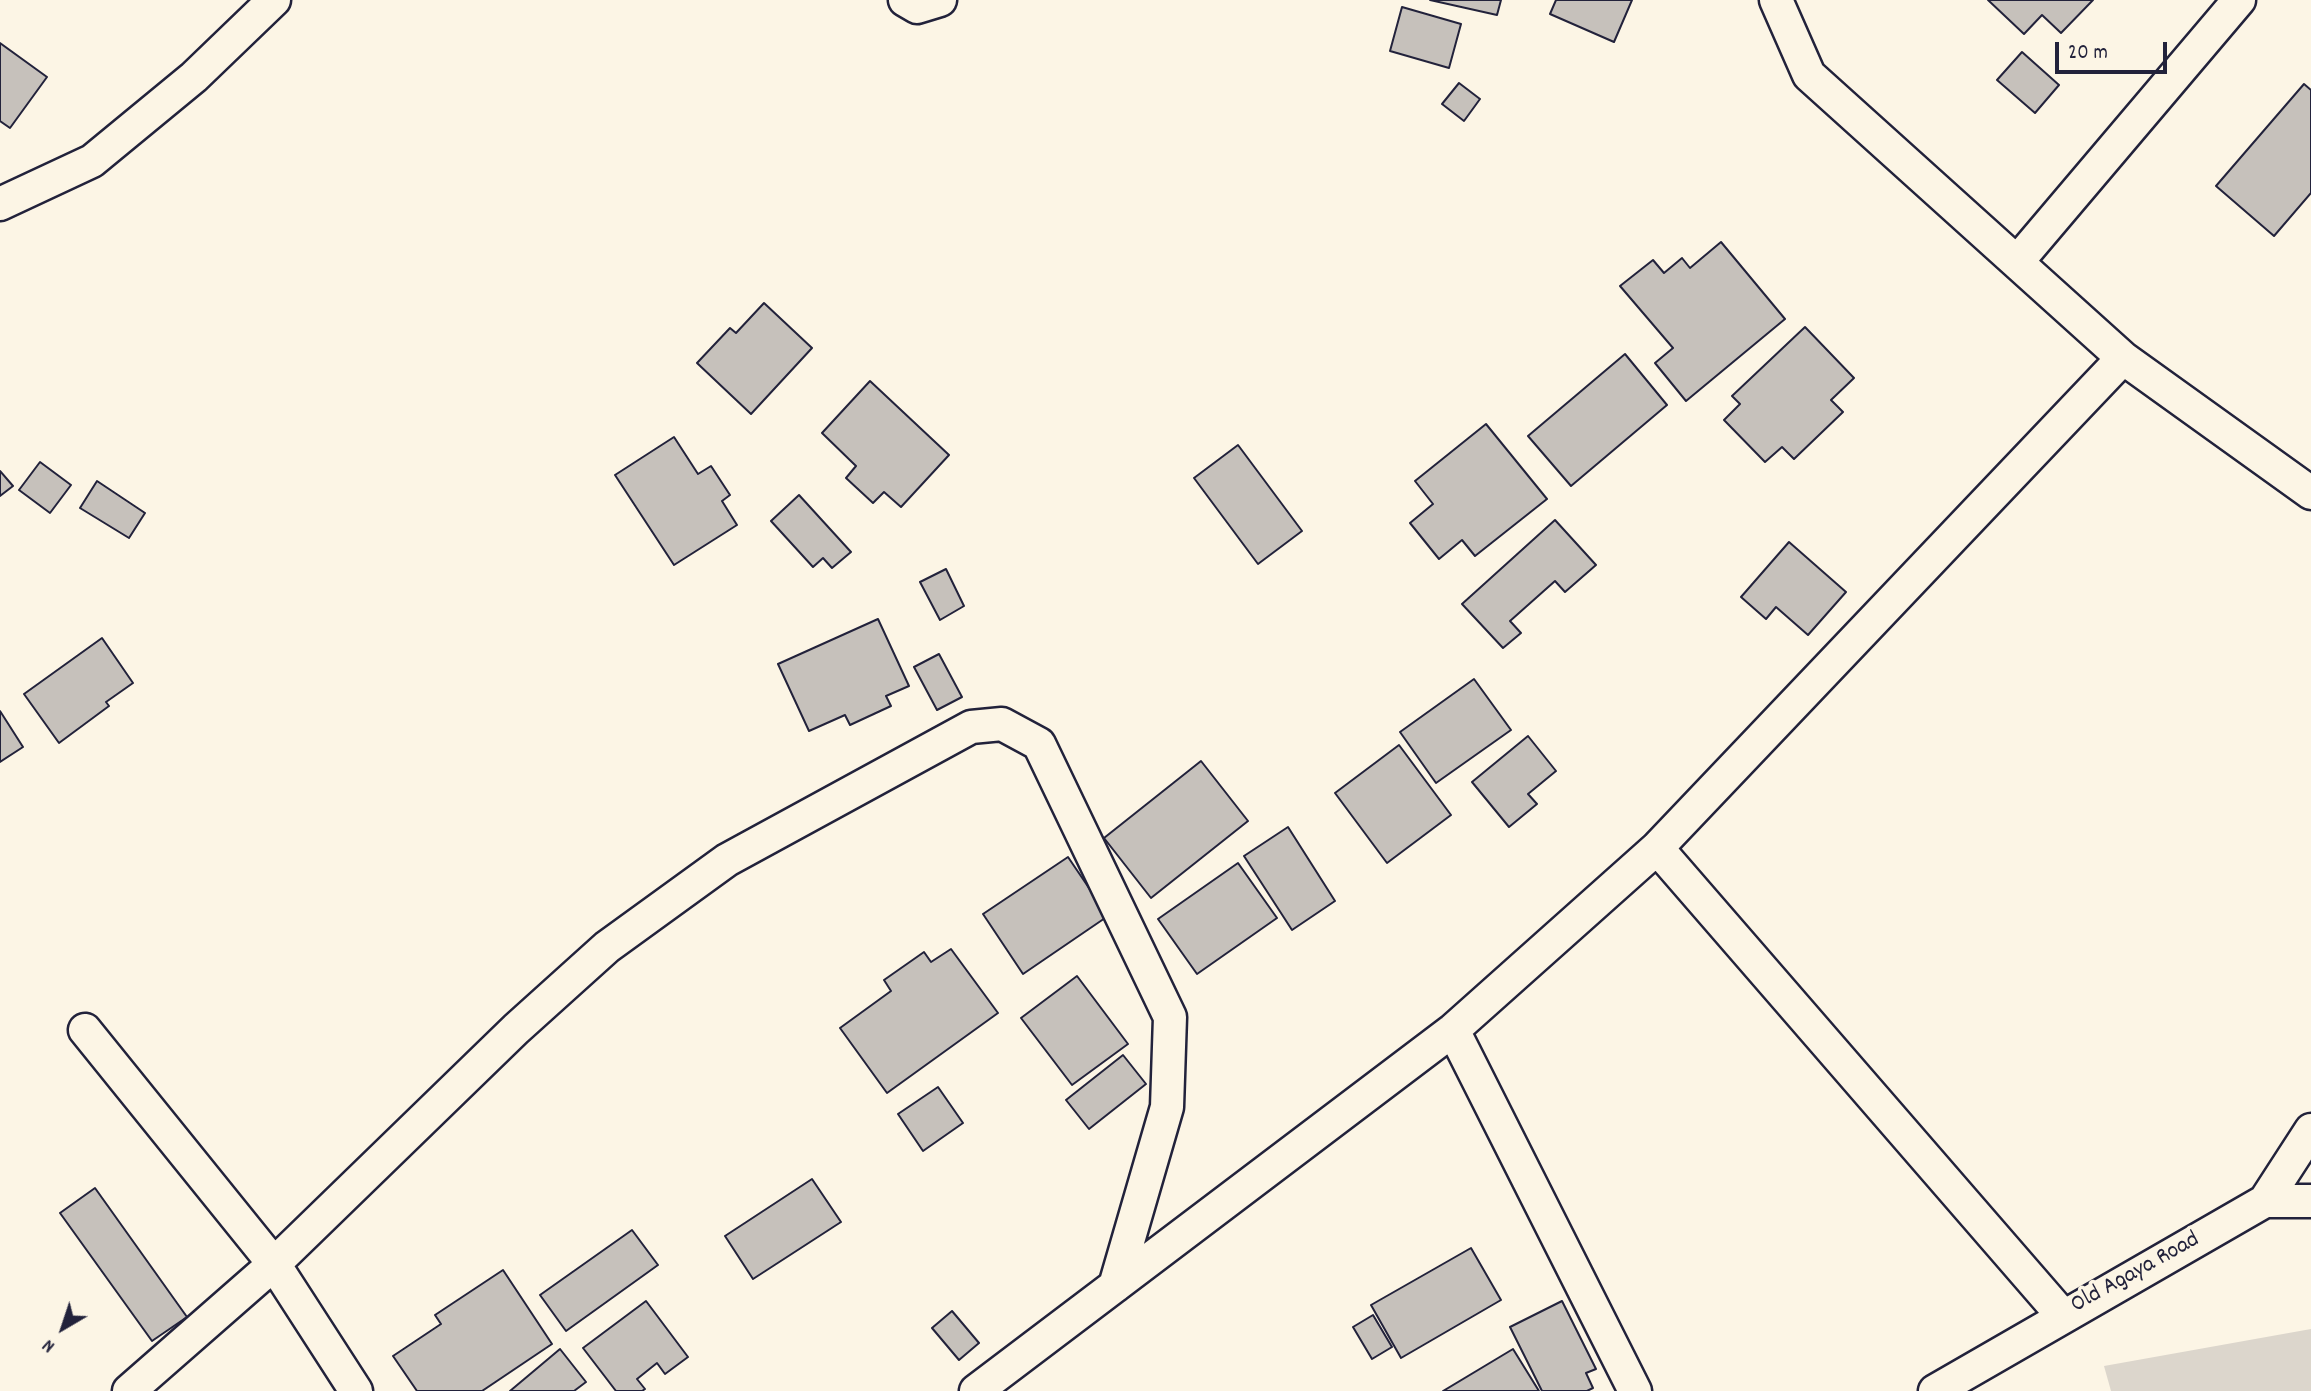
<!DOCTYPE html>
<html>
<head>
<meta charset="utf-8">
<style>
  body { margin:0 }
  #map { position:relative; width:2311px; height:1391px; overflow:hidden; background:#fcf5e5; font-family:Dekko,sans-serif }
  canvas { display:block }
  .north { position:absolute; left:28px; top:1293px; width:70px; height:70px; -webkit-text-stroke:5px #fcf5e5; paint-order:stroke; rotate:219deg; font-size:19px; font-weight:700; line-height:28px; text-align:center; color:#22223b }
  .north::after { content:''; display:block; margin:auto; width:24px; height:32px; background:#22223b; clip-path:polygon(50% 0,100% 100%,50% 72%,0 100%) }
  .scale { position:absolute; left:2055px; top:42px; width:112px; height:32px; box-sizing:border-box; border:4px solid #22223b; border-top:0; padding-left:9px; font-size:21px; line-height:24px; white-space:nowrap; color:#22223b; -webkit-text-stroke:5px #fcf5e5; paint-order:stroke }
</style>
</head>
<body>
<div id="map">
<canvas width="2311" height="1391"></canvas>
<div class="north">N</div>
<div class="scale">20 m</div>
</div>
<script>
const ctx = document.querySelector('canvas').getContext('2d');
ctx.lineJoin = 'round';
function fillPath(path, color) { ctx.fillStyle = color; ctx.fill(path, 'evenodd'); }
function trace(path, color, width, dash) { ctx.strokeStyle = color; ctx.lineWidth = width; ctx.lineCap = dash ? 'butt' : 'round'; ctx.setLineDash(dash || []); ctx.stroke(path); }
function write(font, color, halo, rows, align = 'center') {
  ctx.font = font + ' Dekko,sans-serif'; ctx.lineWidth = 7; ctx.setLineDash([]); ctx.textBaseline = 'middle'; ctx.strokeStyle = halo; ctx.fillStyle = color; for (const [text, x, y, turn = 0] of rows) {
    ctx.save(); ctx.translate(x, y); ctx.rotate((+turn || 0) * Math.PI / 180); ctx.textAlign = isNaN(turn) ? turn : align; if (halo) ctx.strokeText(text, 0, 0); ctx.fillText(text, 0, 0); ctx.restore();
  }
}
fillPath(new Path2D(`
  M 2311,1329 L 2311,1391 L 2111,1391 L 2104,1366 Z`), '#dcd6cc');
const building = new Path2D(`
  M 1430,0 L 1501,0 L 1497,15 Z
  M 1556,0 L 1632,0 L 1614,42 L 1550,14 Z
  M 1988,0 L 2093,0 L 2061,33 L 2042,15 L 2024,34 Z
  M 1402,7 L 1461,24 L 1449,68 L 1390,51 Z
  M 0,43 L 47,77 L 10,128 L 0,121 Z
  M 2022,52 L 2059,85 L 2035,113 L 1997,80 Z
  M 1459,83 L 1480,99 L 1464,121 L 1442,104 Z
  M 2304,84 L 2311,90 L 2311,193 L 2274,236 L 2216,186 Z
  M 1721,242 L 1785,319 L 1686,401 L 1655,363 L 1673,348 L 1620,286 L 1653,260 L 1664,273 L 1682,258 L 1690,268 Z
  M 764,303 L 812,348 L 751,414 L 697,363 L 730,328 L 736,333 Z
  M 1805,327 L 1854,378 L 1831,400 L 1843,412 L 1794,459 L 1782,447 L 1765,462 L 1724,420 L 1740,404 L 1732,396 Z
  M 1625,354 L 1667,405 L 1571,486 L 1528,436 Z
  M 870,381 L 949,455 L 901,507 L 884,492 L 873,503 L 846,478 L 856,466 L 822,433 Z
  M 1486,424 L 1547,499 L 1475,556 L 1462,540 L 1439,559 L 1410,523 L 1433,504 L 1415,481 Z
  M 674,437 L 698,474 L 711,466 L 730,495 L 722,501 L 737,525 L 674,565 L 615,475 Z
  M 1238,445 L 1302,531 L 1258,564 L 1194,478 Z
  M 40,462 L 71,485 L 50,513 L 19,490 Z
  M 0,471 L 13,486 L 0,496 Z
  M 97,481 L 145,513 L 129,538 L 80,508 Z
  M 799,495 L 851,552 L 832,568 L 823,558 L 813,567 L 771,521 Z
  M 1555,520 L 1596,565 L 1565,592 L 1555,581 L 1510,621 L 1521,633 L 1503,648 L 1462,604 Z
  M 1789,542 L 1846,592 L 1808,635 L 1776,607 L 1766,619 L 1741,597 Z
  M 946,569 L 964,606 L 940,620 L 920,582 Z
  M 878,619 L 909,686 L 886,696 L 891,706 L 850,725 L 845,715 L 809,731 L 778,664 Z
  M 102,638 L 133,683 L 106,702 L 109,706 L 59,743 L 24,694 Z
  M 939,654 L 962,697 L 937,710 L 914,667 Z
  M 1474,679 L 1511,730 L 1436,783 L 1400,732 Z
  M 0,711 L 23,747 L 0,762 Z
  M 1528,736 L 1556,771 L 1528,794 L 1537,804 L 1509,827 L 1472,782 Z
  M 1399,745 L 1451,815 L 1387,863 L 1335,793 Z
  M 1201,761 L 1248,821 L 1151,898 L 1104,838 Z
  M 1288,827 L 1335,901 L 1292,930 L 1244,856 Z
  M 1068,857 L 1108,916 L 1023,974 L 983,914 Z
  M 1238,863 L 1277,918 L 1197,974 L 1158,919 Z
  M 951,949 L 998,1013 L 887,1093 L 840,1028 L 891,991 L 884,980 L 924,952 L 931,962 Z
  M 1077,976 L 1128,1044 L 1072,1085 L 1021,1018 Z
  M 1123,1055 L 1146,1084 L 1089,1129 L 1066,1100 Z
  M 938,1087 L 963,1123 L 923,1151 L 898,1114 Z
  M 812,1179 L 841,1222 L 753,1279 L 725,1236 Z
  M 95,1188 L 187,1317 L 152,1341 L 60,1213 Z
  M 632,1230 L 658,1265 L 566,1331 L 540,1295 Z
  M 1471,1248 L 1501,1300 L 1401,1358 L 1371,1305 Z
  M 503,1270 L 552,1344 L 482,1391 L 417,1391 L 393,1356 L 441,1324 L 435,1315 Z
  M 646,1301 L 688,1357 L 665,1374 L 657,1363 L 637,1379 L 645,1389 L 642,1391 L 616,1391 L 583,1348 Z
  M 1562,1301 L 1596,1369 L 1586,1373 L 1593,1388 L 1587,1391 L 1542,1391 L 1510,1327 Z
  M 952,1311 L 979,1343 L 959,1360 L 932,1328 Z
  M 1373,1315 L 1392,1347 L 1372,1359 L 1353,1327 Z
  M 560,1349 L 586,1382 L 574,1391 L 510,1391 Z
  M 1513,1349 L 1539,1391 L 1443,1391 Z`);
fillPath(building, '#c6c1bb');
trace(building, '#22223b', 2);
const street = new Path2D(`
  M 905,0 L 917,7 L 940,0
  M 1776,0 L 1809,75 L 2123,358 L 2311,493
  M 0,204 L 92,161 L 194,77 L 274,0
  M 2017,262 L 2239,0
  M 1657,848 L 2062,1315
  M 85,1030 L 274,1264 L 356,1391
  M 1453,1030 L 1635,1391
  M 2265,1201 L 2311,1201
  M 129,1391 L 274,1264 L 516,1029 L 607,947 L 727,860 L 971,727 L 1002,724 L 1039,744 L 1170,1017 L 1167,1107 L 1115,1286
  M 976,1391 L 1453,1030 L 1657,848 L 2123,358
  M 1935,1391 L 2265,1201 L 2311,1130`);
trace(street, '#22223b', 37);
trace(street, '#fcf5e5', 32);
write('24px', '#22223b', '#fcf5e5', [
  ["Old Agaya Road",2136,1274,-29]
]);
</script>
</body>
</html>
